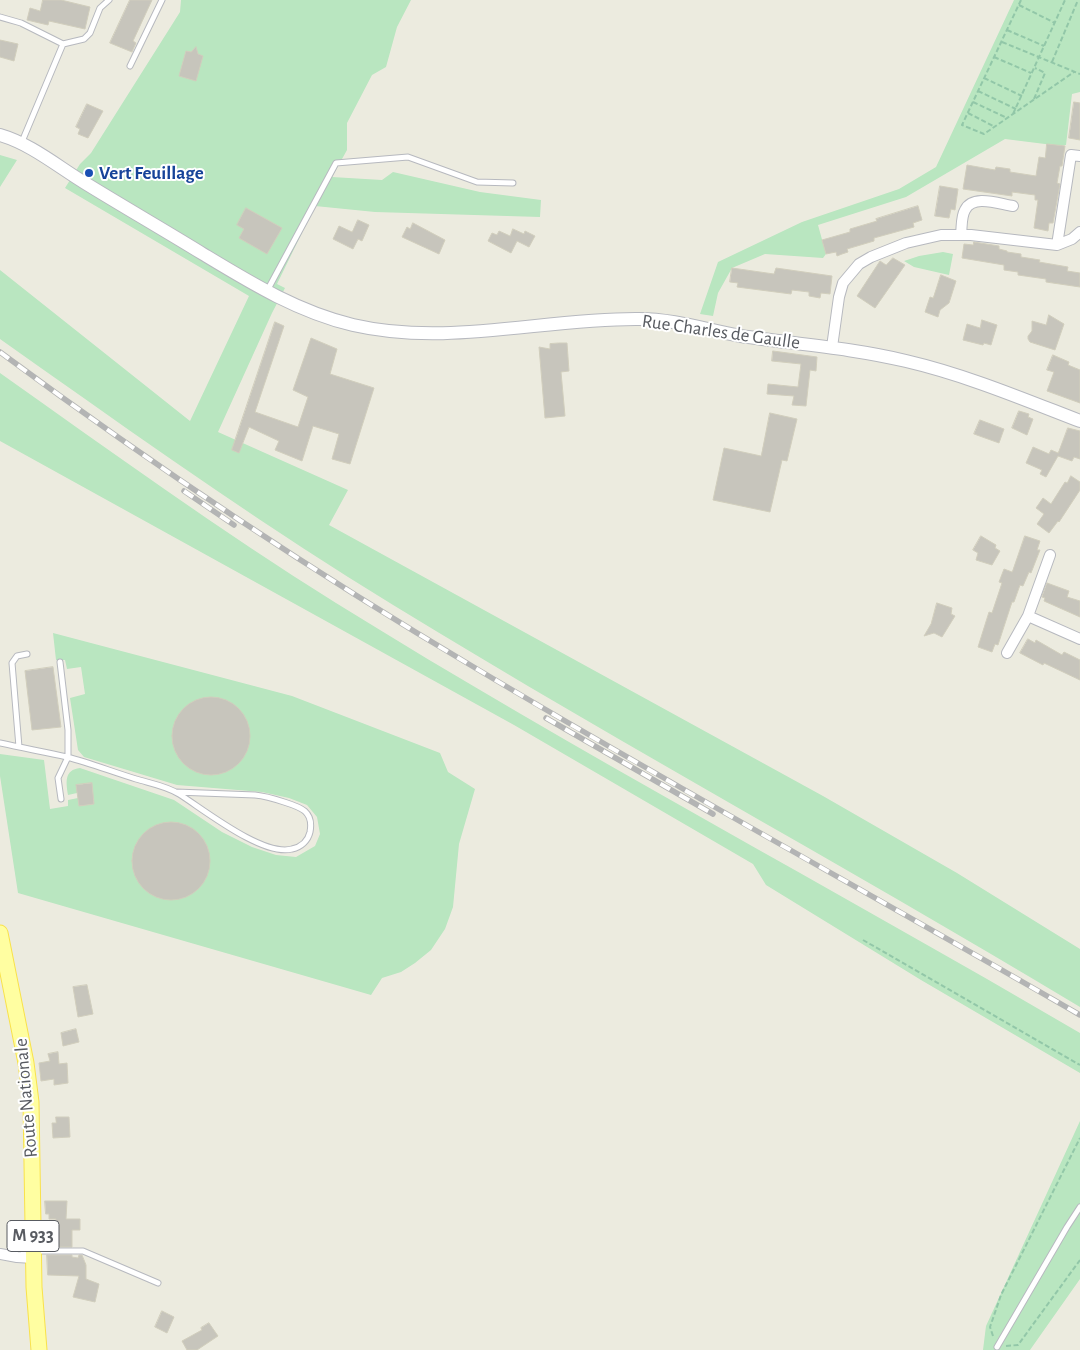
<!DOCTYPE html>
<html>
<head>
<meta charset="utf-8">
<style>
  body { margin:0 }
  canvas { display:block; background:#ecebdf }
</style>
</head>
<body>
<canvas width="1080" height="1350"></canvas>
<script>
const ctx = document.querySelector('canvas').getContext('2d');
ctx.lineJoin = 'round';
function fillPath(path, color) { ctx.fillStyle = color; ctx.fill(path, 'evenodd'); }
function trace(path, color, width, dash) { ctx.strokeStyle = color; ctx.lineWidth = width; ctx.lineCap = dash ? 'butt' : 'round'; ctx.setLineDash(dash || []); ctx.stroke(path); }
function write(font, color, halo, rows, align = 'center') {
  ctx.font = font + ' "Alegreya Sans",sans-serif'; ctx.lineWidth = 4; ctx.setLineDash([]); ctx.textBaseline = 'middle'; ctx.strokeStyle = halo; ctx.fillStyle = color; for (const [text, x, y, turn = 0] of rows) {
    ctx.save(); ctx.translate(x, y); ctx.rotate((+turn || 0) * Math.PI / 180); ctx.textAlign = isNaN(turn) ? turn : align; if (halo) ctx.strokeText(text, 0, 0); ctx.fillText(text, 0, 0); ctx.restore();
  }
}
fillPath(new Path2D(`
  M 181,0 L 411,0 L 397,27 L 386,67 L 372,75 L 347,123 L 347,150 L 332,177 L 382,180 L 393,172 L 480,192 L 541,200 L 540,217 L 375,212 L 315,206 L 277,284 L 285,288 L 272,313 L 218,432 L 348,490 L 329,525 L 823,796 L 957,873 L 1080,949 L 1080,1007 C 838,861 588,727 348,577 C 229,502 115,420 0,339 L 0,270 L 190,421 L 249,296 L 65,188 L 80,164 L 91,153 L 180,12 Z
  M 1014,0 L 1080,0 L 1080,92 L 1072,94 L 1066,145 L 1061,146 L 1005,139 L 906,197 L 818,225 L 826,254 L 823,258 L 765,254 L 732,268 L 718,293 L 713,316 L 700,314 L 718,262 L 802,222 L 899,189 L 936,167 Z
  M 0,155 L 17,160 L 0,187 Z
  M 943,252 L 953,254 L 949,275 L 914,267 L 904,261 L 919,256 Z
  M 0,373 C 110,451 221,531 336,603 C 579,754 833,888 1080,1033 L 1080,1073 L 921,980 L 766,885 L 753,864 L 514,725 L 0,441 Z
  M 53,633 L 292,696 L 440,753 L 448,772 L 475,789 L 459,844 L 453,907 L 445,929 L 431,950 L 415,963 L 401,972 L 382,978 L 371,995 L 18,893 L 0,776 L 0,754 L 44,760 L 50,809 L 68,806 L 68,800 L 78,798 L 79,806 L 94,804 L 91,783 L 77,785 L 77,793 L 68,795 C 66,782 64,770 80,768 L 174,800 L 222,832 L 252,847 L 276,855 L 296,857 L 315,846 L 320,834 L 317,817 L 307,805 L 289,798 L 262,792 L 177,785 L 84,757 L 78,750 L 70,698 L 85,694 L 81,667 L 67,669 L 65,660 L 56,660 Z
  M 1080,1121 L 1080,1279 L 1030,1350 L 983,1350 L 986,1326 Z`), '#b9e6c0');
const building = new Path2D(`
  M 43,0 L 61,0 L 90,7 L 85,29 L 49,21 L 48,25 L 27,20 L 30,8 L 40,11 Z
  M 130,0 L 152,0 L 133,41 L 136,43 L 132,52 L 110,43 Z
  M 0,40 L 18,44 L 14,61 L 0,57 Z
  M 196,47 L 198,54 L 203,56 L 196,81 L 179,76 L 186,51 L 191,52 Z
  M 1074,102 L 1080,103 L 1080,140 L 1069,138 Z
  M 87,104 L 103,111 L 88,138 L 78,134 L 80,129 L 76,127 Z
  M 1047,144 L 1065,146 L 1062,166 L 1060,166 L 1057,183 L 1060,184 L 1053,223 L 1049,223 L 1048,231 L 1034,228 L 1038,200 L 1035,200 L 1035,195 L 1012,192 L 1012,196 L 963,189 L 967,165 L 995,170 L 996,167 L 1010,169 L 1010,172 L 1036,176 L 1039,157 L 1045,158 Z
  M 940,186 L 958,189 L 955,210 L 951,209 L 949,218 L 935,216 Z
  M 918,206 L 922,220 L 913,223 L 914,227 L 874,238 L 874,241 L 847,249 L 848,252 L 842,254 L 837,256 L 836,252 L 826,254 L 822,240 L 850,232 L 850,229 L 877,221 L 876,219 Z
  M 246,208 L 282,228 L 267,254 L 239,238 L 244,229 L 237,225 Z
  M 358,220 L 369,225 L 362,241 L 358,239 L 353,249 L 333,239 L 339,226 L 352,232 Z
  M 413,223 L 445,240 L 439,254 L 402,237 L 407,227 L 410,229 Z
  M 513,229 L 524,234 L 525,231 L 535,236 L 529,247 L 517,241 L 511,253 L 488,241 L 492,233 L 497,235 L 499,231 L 510,236 Z
  M 974,242 L 999,246 L 999,249 L 1007,251 L 1007,252 L 1021,254 L 1021,257 L 1040,260 L 1039,262 L 1068,267 L 1067,271 L 1080,273 L 1080,287 L 1046,282 L 1046,279 L 1018,275 L 1018,272 L 1004,270 L 1004,265 L 962,258 L 964,244 L 973,245 Z
  M 893,258 L 905,265 L 875,308 L 857,296 L 880,261 L 886,265 Z
  M 732,268 L 774,274 L 776,268 L 832,276 L 830,294 L 821,293 L 820,298 L 809,296 L 809,292 L 792,290 L 791,294 L 737,287 L 738,283 L 730,282 Z
  M 941,275 L 956,281 L 949,303 L 940,310 L 938,317 L 925,312 L 930,297 L 933,298 Z
  M 1049,315 L 1064,324 L 1055,350 L 1030,342 L 1028,339 L 1028,336 L 1032,331 L 1032,321 L 1046,325 Z
  M 982,320 L 997,325 L 991,345 L 984,343 L 983,345 L 963,340 L 967,324 L 980,328 Z
  M 275,322 L 284,326 L 255,412 L 298,427 L 308,397 L 293,390 L 311,338 L 337,349 L 330,374 L 374,388 L 350,464 L 332,459 L 339,434 L 313,426 L 302,461 L 275,450 L 279,441 L 249,427 L 239,453 L 232,450 Z
  M 559,343 L 567,343 L 569,371 L 561,372 L 565,416 L 545,418 L 539,347 L 550,349 L 550,344 Z
  M 773,351 L 817,357 L 816,371 L 810,370 L 806,406 L 792,405 L 794,396 L 767,394 L 768,384 L 798,387 L 801,364 L 772,361 Z
  M 1053,355 L 1069,362 L 1068,365 L 1080,370 L 1080,403 L 1047,391 L 1054,372 L 1047,370 Z
  M 1019,411 L 1029,414 L 1028,417 L 1033,419 L 1027,435 L 1012,428 Z
  M 770,413 L 797,419 L 787,461 L 782,460 L 770,512 L 713,500 L 724,448 L 761,456 Z
  M 980,420 L 1004,429 L 999,443 L 974,434 Z
  M 1068,428 L 1080,431 L 1080,459 L 1074,457 L 1072,461 L 1058,456 L 1046,477 L 1040,474 L 1042,470 L 1026,463 L 1033,447 L 1049,454 L 1051,450 L 1058,453 Z
  M 1071,476 L 1080,482 L 1080,490 L 1059,522 L 1058,521 L 1049,533 L 1037,524 L 1044,514 L 1036,508 L 1043,498 L 1051,504 L 1065,482 L 1067,483 Z
  M 981,536 L 996,545 L 995,548 L 1000,551 L 992,565 L 976,560 L 978,553 L 973,550 Z
  M 1025,536 L 1040,541 L 1037,550 L 1040,550 L 1031,573 L 1029,572 L 1023,586 L 1020,585 L 1014,602 L 1012,602 L 998,645 L 995,644 L 992,652 L 978,647 L 989,612 L 992,613 L 1002,583 L 999,582 L 1004,569 L 1012,572 Z
  M 1047,583 L 1069,591 L 1067,597 L 1080,601 L 1080,617 L 1044,601 L 1045,598 L 1042,597 Z
  M 937,603 L 952,608 L 951,614 L 955,616 L 942,637 L 934,633 L 924,636 L 931,624 Z
  M 1028,639 L 1035,643 L 1036,640 L 1062,655 L 1064,652 L 1080,660 L 1080,680 L 1044,663 L 1043,665 L 1020,653 Z
  M 53,667 L 61,727 L 32,730 L 25,671 Z
  M172 736a39 39 0 1 1 78 0a39 39 0 1 1-78 0Z
  M 92,783 L 94,804 L 79,806 L 76,785 Z
  M132 861a39 39 0 1 1 78 0a39 39 0 1 1-78 0Z
  M 87,985 L 93,1014 L 78,1017 L 73,987 Z
  M 76,1029 L 79,1042 L 63,1046 L 61,1033 Z
  M 58,1052 L 59,1064 L 67,1063 L 68,1083 L 54,1085 L 54,1079 L 41,1081 L 39,1063 L 50,1061 L 48,1054 Z
  M 56,1117 L 69,1117 L 70,1137 L 53,1138 L 52,1123 L 56,1123 Z
  M 45,1201 L 67,1201 L 66,1219 L 80,1219 L 80,1230 L 72,1230 L 72,1247 L 56,1247 L 56,1219 L 49,1219 L 49,1214 L 46,1214 Z
  M 47,1255 L 72,1255 L 72,1257 L 78,1258 L 79,1255 L 82,1255 L 86,1265 L 86,1279 L 99,1284 L 95,1302 L 73,1297 L 79,1276 L 48,1275 Z
  M 162,1311 L 174,1317 L 167,1333 L 155,1327 Z
  M 209,1323 L 218,1336 L 197,1350 L 187,1350 L 182,1341 L 202,1330 L 201,1328 Z`);
fillPath(building, '#c7c5bc');
trace(building, '#d1cebd', 1);
const service = new Path2D(`
  M 0,17 L 21,23 L 63,44
  M 130,66 L 162,0
  M 21,144 L 63,44 L 84,39 L 90,33 L 100,8 L 109,0
  M 267,291 L 336,163 L 408,157 L 477,182 L 513,183
  M 60,662 L 68,730 L 68,757 L 58,778 L 61,799
  M 0,743 C 22,748 45,752 67,757 C 90,763 113,772 136,779 C 149,783 167,786 179,794 C 203,809 263,857 292,849 C 301,847 308,841 310,832 C 314,811 300,807 284,802 C 275,799 265,796 255,795 L 176,792
  M 19,747 L 12,663 L 17,656 L 27,654
  M 23,1251 L 83,1251 L 158,1283
  M 997,1347 L 1067,1227 L 1080,1207`);
const minor = new Path2D(`
  M 961,234 C 962,227 961,217 965,210 C 973,194 999,204 1013,206
  M 1057,245 L 1071,155 L 1080,156
  M 832,347 L 839,297 L 843,283 L 859,264 L 871,257 L 906,243 L 941,235 L 971,235 L 1057,245 L 1072,239 L 1080,232
  M 1028,616 L 1080,639
  M 1007,653 L 1028,616 L 1050,555
  M 0,1254 L 17,1257 L 33,1258`);
const tertiary = new Path2D(`
  M 0,135 C 31,144 57,166 85,183 C 124,207 164,230 203,254 C 251,283 298,312 353,325 C 448,347 544,318 639,319 C 674,319 707,330 741,336 C 796,344 852,348 906,361 C 966,375 1023,399 1080,421`);
const primary = new Path2D(`
  M 0,933 L 26,1063 L 31,1102 L 34,1287 L 39,1350`);
trace(service, '#b7b9bf', 7);
trace(minor, '#b7b9bf', 12);
trace(tertiary, '#b7b9bf', 14);
trace(primary, '#f9e24b', 17);
trace(new Path2D(`
  M 1021,0 L 962,125 L 984,134 L 1074,72
  M 1019,5 L 1055,23
  M 1007,30 L 1044,46
  M 1002,42 L 1080,74
  M 994,57 L 1031,73
  M 1052,62 L 1078,0
  M 984,78 L 1022,96
  M 978,91 L 1016,109
  M 1034,99 L 1045,73 L 1035,68
  M 973,102 L 1007,118
  M 968,113 L 995,127
  M 1013,114 L 1065,0
  M 863,940 L 1080,1065
  M 993,1336 L 990,1327 L 1001,1295 L 1080,1138
  M 1006,1346 L 1018,1345 L 1080,1260`), '#92c7a8', 2, [5, 2.5]);
trace(service, '#fff', 5);
trace(minor, '#fff', 10);
trace(tertiary, '#fff', 12);
trace(primary, '#fffea1', 15);
const rail = new Path2D(`
  M 0,352 C 154,466 313,572 477,669 C 676,788 880,899 1080,1015
  M 184,491 L 234,525
  M 546,718 L 713,814`);
trace(rail, '#b3b4b4', 5.5);
trace(rail, '#fff', 4, [11]);
for (const [x, y, r, color] of [
  [89,173,5,"#1a4fb4"]
]) { const dot = new Path2D(); dot.arc(x, y, r, 0, 2 * Math.PI); ctx.fillStyle = color; ctx.fill(dot); trace(dot, '#fff', 2); }
for (const [x, y, w] of [
  [33,1236,52]
]) { const box = new Path2D(); box.roundRect(x - w / 2, y - 15.5, w, 31, 4); ctx.fillStyle = '#fff'; ctx.fill(box); trace(box, '#585b61', 1); }
write('bold 18px', '#585b61', null, [
  ["M 933",33,1236]
]);
write('bold 19px', '#164399', '#fff', [
  ["Vert Feuillage",99,173]
], 'left');
write('19px', '#585b61', '#fff', [
  ["Rue Charles de Gaulle",721,332,8],
  ["Route Nationale",26,1098,-95]
]);
</script>
</body>
</html>
